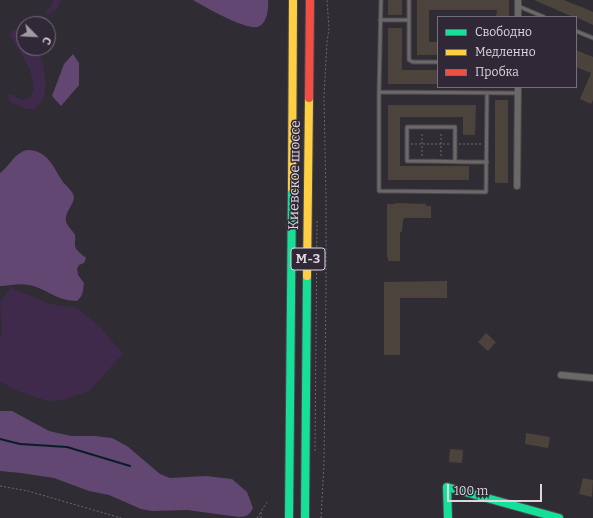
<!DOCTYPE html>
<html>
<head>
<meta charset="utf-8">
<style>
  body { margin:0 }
  #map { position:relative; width:593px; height:518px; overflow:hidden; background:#302c34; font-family:Bitter,serif }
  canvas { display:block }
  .legend { position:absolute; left:437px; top:16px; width:140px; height:72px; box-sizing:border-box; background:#312837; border:1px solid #766e7b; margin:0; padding:5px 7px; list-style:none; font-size:12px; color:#ddd7e0 }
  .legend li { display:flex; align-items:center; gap:8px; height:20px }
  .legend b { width:20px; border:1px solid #766e7b }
  .north { position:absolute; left:16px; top:16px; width:40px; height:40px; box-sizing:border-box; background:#312837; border:1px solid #766e7b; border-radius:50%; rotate:114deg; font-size:11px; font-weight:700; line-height:16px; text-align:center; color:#ddd7e0 }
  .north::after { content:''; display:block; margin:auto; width:14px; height:18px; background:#a09ba4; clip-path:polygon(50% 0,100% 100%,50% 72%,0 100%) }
  .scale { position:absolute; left:447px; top:484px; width:95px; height:18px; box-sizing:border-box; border:2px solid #ddd7e0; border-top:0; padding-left:5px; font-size:12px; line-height:14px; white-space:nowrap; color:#ddd7e0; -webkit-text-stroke:3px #312837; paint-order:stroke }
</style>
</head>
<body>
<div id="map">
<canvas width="593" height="518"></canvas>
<ul class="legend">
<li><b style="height:5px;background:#16e098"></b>Свободно</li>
<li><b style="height:5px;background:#ffcf43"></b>Медленно</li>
<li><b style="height:5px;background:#f24e42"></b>Пробка</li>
</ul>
<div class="north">С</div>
<div class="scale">100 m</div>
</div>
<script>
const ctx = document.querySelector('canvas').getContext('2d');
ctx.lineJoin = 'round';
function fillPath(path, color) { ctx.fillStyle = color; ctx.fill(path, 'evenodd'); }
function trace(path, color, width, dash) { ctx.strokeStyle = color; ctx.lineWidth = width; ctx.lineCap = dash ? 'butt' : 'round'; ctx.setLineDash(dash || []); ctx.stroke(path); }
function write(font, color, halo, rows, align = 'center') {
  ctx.font = font + ' Bitter,serif'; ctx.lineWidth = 3; ctx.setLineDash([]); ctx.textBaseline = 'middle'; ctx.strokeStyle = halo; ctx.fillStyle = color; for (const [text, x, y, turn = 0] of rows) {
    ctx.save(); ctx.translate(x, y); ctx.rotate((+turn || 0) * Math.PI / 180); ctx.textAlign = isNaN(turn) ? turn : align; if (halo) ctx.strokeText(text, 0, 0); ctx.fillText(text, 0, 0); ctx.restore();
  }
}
fillPath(new Path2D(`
  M 53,0 L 61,0 C 58,8 55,13 46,15 L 47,10 L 52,6 Z
  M 14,29 L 24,36 L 24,48 L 34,48 L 42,58 L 46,84 L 43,100 L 35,109 L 27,109 L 10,102 L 8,95 L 11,94 L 21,100 L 29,99 L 34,88 L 30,69 L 10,35 Z
  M 11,288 L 50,304 L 77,308 L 99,326 L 123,354 L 89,391 L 63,400 L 48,401 L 15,390 L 0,381 L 0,341 L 2,329 L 0,302 Z`), '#402a4c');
fillPath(new Path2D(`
  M 193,0 L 268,0 C 269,8 267,25 257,27 C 243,29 205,7 193,0 Z
  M 73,54 L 79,63 L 79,85 L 61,106 L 52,96 L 64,64 Z
  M 27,150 C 48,150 53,167 63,182 C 67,187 73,191 74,197 C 74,204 67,210 66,217 C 64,224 72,229 75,235 C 76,241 73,245 77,250 C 79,253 83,255 86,258 L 84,263 L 79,265 L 77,269 L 78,275 L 84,283 C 83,291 83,296 77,301 C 56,301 48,289 29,285 C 20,283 9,286 0,286 L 0,173 C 10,166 14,153 27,150 Z
  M 0,411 L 12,411 L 49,431 L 71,436 L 94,436 L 112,438 L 127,446 L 160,474 L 170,478 L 206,476 L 232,479 L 247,492 L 253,508 C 250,514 247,517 239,517 L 187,510 L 152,511 L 141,509 L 109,495 L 89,491 L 54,478 L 21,473 L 0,471 Z`), '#624772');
trace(new Path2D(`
  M 0,439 L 20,444 L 67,447 L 130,466`), '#091e26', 2);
fillPath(new Path2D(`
  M 388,0 L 402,0 L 402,15 L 388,15 Z
  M 417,0 L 509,0 L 509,17 L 496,17 L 497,10 L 429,10 L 429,42 L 438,42 L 438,55 L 417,55 Z
  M 534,0 L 564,0 L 584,8 L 593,12 L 593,25 L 576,17 L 573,17 Z
  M 388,28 L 402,28 L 402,70 L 438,70 L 438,84 L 388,84 Z
  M 576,50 L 593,57 L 593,100 L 591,104 L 580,99 L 591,73 L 576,67 Z
  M 495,100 L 508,100 L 508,183 L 495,183 Z
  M 388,105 L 476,105 L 475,135 L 463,135 L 463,117 L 400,117 L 400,166 L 469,166 L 469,180 L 388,180 Z
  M 395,203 L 426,204 L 426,206 L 431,206 L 431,218 L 404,218 L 404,220 L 403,220 L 402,232 L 400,232 L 400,261 L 388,261 L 388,257 L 387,257 L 387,204 L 395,204 Z
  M 447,281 L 447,298 L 400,298 L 400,355 L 384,355 L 384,282 Z
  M 486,333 L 496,342 L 488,351 L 478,342 Z
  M 526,433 L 550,437 L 548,448 L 525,444 Z
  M 450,449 L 463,450 L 462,463 L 449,462 Z
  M 583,478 L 593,480 L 592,497 L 579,494 Z`), '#4b433c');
const lane = new Path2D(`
  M 381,0 L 379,92 L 517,93
  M 409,0 L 409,60 L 413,62 L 438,62
  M 518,6 L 544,17
  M 380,20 L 408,20
  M 576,31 L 593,38
  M 379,92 L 379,191 L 486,192 L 487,93
  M 455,161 L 455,127 L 407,127 L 407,161 C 433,161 460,162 487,162`);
const street = new Path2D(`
  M 518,17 L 518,0
  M 517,186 L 518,87
  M 561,375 L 593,378`);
const fast = new Path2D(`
  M 289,518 L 292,189
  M 305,518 L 307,276
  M 448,518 L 447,487 L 559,518`);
const slow = new Path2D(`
  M 292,189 L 293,0
  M 307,276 L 309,98`);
const jam = new Path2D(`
  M 309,98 L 310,0`);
trace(lane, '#4c484f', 5);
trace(street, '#4c484f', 8);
trace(fast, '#4c484f', 10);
trace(slow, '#4c484f', 10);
trace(jam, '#4c484f', 10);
trace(new Path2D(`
  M 411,144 L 450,144
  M 459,144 L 482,144
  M 422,156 L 422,132
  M 441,156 L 441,132
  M 315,451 L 317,221
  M 0,486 L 28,491 L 121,518
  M 257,518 L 261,512
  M 261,518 L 261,511 L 268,501
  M 321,518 L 324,464 L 326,288 L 326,198 L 324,96 L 327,42 L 329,29 L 327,0`), '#6c696b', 1, [2, 2]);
trace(lane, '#6c6868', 3);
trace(street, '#6c6868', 6);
trace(fast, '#16e098', 8);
trace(slow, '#ffcf43', 8);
trace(jam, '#f24e42', 8);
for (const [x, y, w] of [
  [308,259,34]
]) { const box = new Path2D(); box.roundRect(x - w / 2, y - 11, w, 22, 3); ctx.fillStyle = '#312837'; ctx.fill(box); trace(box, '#ddd7e0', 1); }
write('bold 13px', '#ddd7e0', null, [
  ["М-3",308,259]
]);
write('14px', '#ddd7e0', '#312837', [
  ["Киевское шоссе",295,175,-89]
]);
</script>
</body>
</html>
